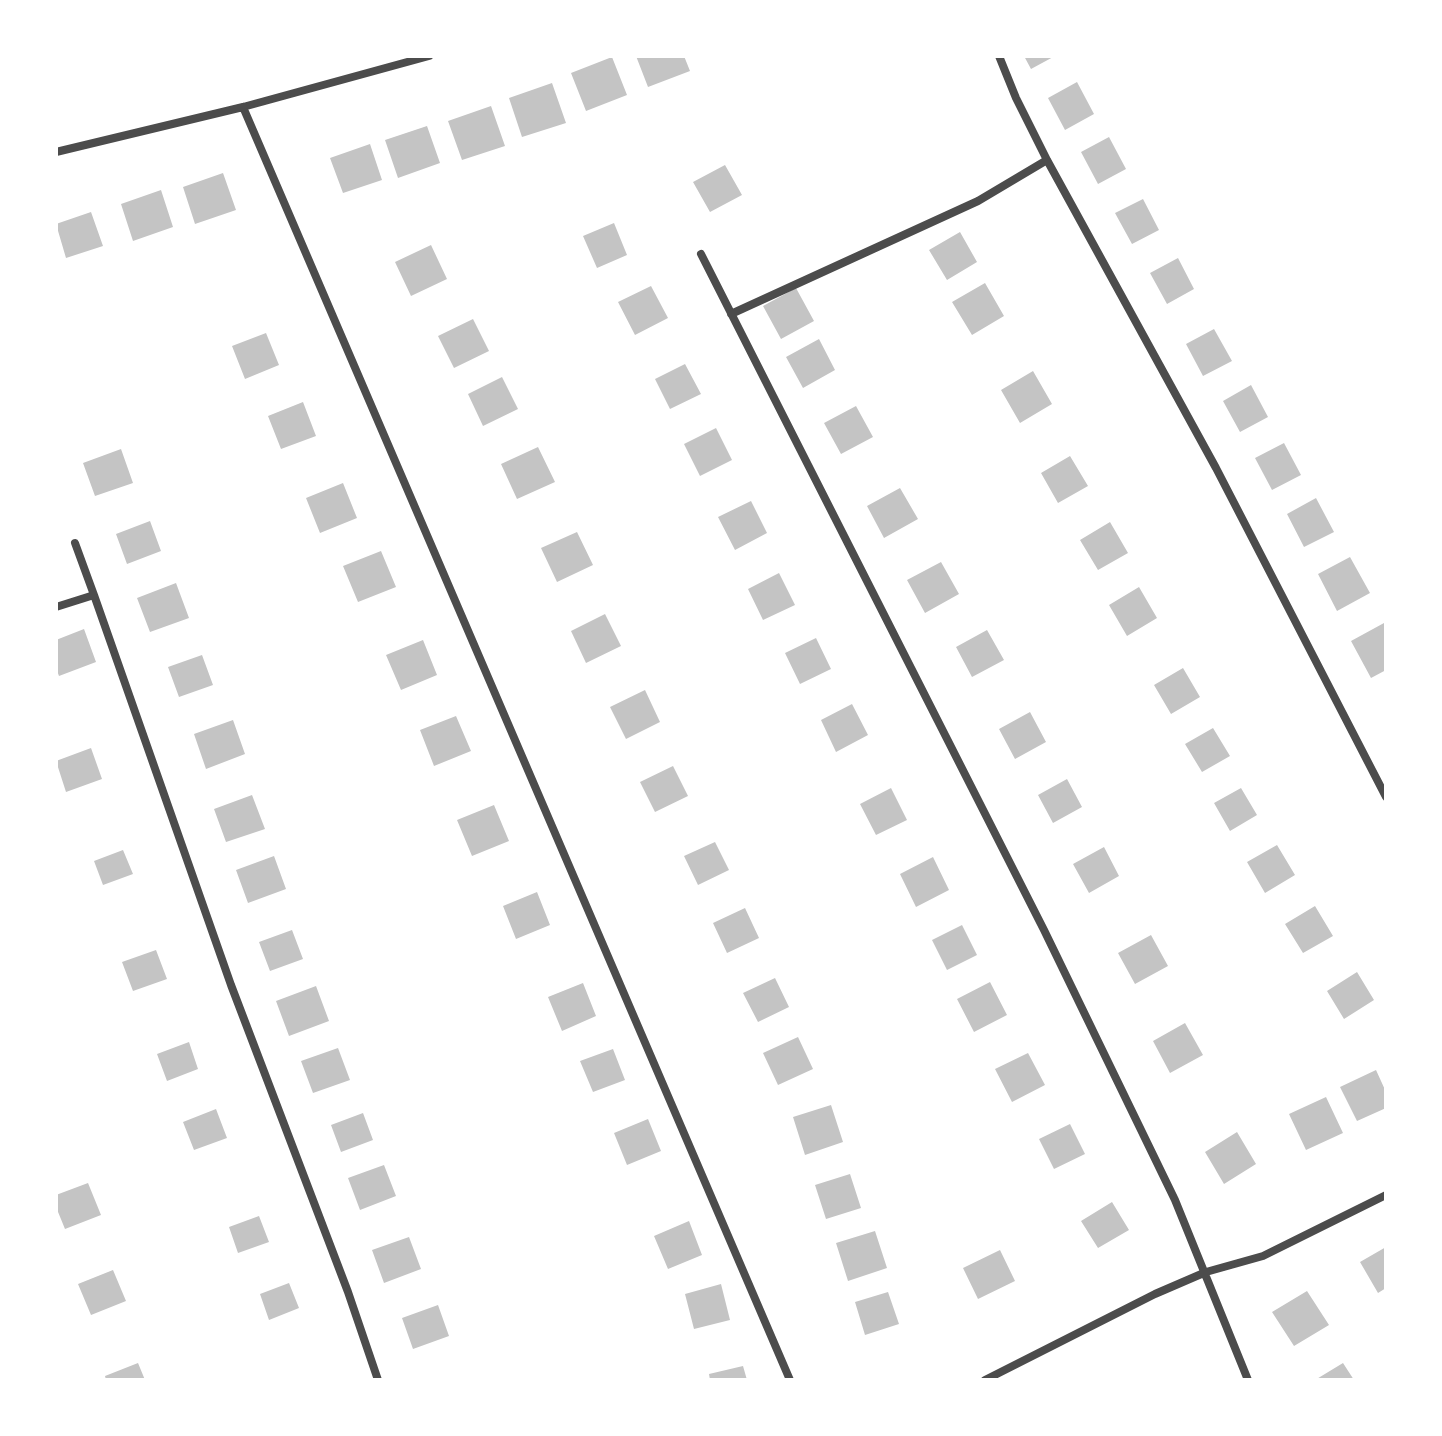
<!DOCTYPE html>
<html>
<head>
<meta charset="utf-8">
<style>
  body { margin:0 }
  #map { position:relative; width:1442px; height:1436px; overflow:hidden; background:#fff; font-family:Overpass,sans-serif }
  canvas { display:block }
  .frame { position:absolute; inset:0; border:58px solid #fff; pointer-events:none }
</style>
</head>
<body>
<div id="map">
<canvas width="1442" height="1436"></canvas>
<div class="frame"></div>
</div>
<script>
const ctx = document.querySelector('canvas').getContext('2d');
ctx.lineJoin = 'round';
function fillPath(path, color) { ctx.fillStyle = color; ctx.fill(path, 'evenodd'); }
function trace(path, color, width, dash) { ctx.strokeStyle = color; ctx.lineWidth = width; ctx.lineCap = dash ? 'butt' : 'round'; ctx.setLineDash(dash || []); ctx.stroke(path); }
fillPath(new Path2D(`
  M 636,56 L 684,56 L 690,71 L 648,87 Z
  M 1024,56 L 1055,56 L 1031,69 Z
  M 612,57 L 627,95 L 586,111 L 571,73 Z
  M 1077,82 L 1094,114 L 1065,130 L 1048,98 Z
  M 552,83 L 566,123 L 522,137 L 509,98 Z
  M 491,106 L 505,146 L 462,160 L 448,121 Z
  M 427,126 L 440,163 L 398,178 L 385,140 Z
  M 1109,137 L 1126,169 L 1098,184 L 1081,152 Z
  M 370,144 L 382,180 L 343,193 L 330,158 Z
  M 725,165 L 742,195 L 710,212 L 693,182 Z
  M 223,173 L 236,210 L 195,224 L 183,187 Z
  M 161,190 L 173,227 L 133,241 L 121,204 Z
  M 1143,199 L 1159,230 L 1132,244 L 1115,213 Z
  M 91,212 L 103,246 L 66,258 L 56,224 Z
  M 614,223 L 627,255 L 597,268 L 583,236 Z
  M 960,232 L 977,262 L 947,280 L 929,250 Z
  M 431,245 L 447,279 L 411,296 L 395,262 Z
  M 1178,258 L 1194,289 L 1167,304 L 1150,273 Z
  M 985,283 L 1004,316 L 972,335 L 952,302 Z
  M 651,286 L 668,318 L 635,335 L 618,302 Z
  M 796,288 L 814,321 L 781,339 L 763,306 Z
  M 473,319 L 489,351 L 454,368 L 438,336 Z
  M 1214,329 L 1232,361 L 1203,376 L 1186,344 Z
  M 266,333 L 279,365 L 245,379 L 232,346 Z
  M 819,339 L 835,370 L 803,388 L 786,357 Z
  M 685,364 L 701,394 L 670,409 L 655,379 Z
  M 1033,371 L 1052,404 L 1020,423 L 1001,390 Z
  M 502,377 L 518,409 L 483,426 L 468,394 Z
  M 1251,385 L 1268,417 L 1240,432 L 1223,401 Z
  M 303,402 L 316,436 L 281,449 L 268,416 Z
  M 856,406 L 873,437 L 841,454 L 824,423 Z
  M 716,428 L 732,460 L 700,476 L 684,444 Z
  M 1284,443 L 1301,475 L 1272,490 L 1255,458 Z
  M 538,447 L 555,482 L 517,499 L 501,464 Z
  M 121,449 L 133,483 L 95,496 L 83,463 Z
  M 1070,456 L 1088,486 L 1058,503 L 1041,473 Z
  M 343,483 L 357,518 L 320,533 L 306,498 Z
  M 900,488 L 918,519 L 884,538 L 867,506 Z
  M 1316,498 L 1334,532 L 1304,547 L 1287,514 Z
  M 751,501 L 767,533 L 735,550 L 718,517 Z
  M 150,521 L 161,551 L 127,564 L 116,534 Z
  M 1110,522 L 1128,553 L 1098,570 L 1080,540 Z
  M 577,532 L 593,565 L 557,582 L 541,548 Z
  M 381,551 L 396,587 L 358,602 L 343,566 Z
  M 1350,557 L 1370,593 L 1337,611 L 1318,574 Z
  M 941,562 L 959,594 L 925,613 L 907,580 Z
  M 779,573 L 795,605 L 763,620 L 748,589 Z
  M 176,583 L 189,618 L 150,632 L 137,598 Z
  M 1139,587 L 1157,618 L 1127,636 L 1109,605 Z
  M 605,614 L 621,646 L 586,663 L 571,631 Z
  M 1384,623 L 1386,670 L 1371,678 L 1351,641 Z
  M 84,629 L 96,662 L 59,676 L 56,668 L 56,640 Z
  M 987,630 L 1004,660 L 972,677 L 956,647 Z
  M 816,638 L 831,669 L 800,684 L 785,653 Z
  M 423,640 L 437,675 L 401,690 L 386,655 Z
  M 202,655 L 213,685 L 179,697 L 168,667 Z
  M 1183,668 L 1200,697 L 1171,714 L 1154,685 Z
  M 645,690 L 660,722 L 626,739 L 610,707 Z
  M 852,704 L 868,735 L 836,752 L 821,720 Z
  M 1030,712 L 1046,742 L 1015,759 L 999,729 Z
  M 456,716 L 471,751 L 434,766 L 420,730 Z
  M 233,720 L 245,754 L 206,769 L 194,734 Z
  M 1213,728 L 1230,756 L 1202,772 L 1185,744 Z
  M 91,748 L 102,779 L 66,792 L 56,761 Z
  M 673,766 L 688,796 L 655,812 L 640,782 Z
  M 1067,779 L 1082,807 L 1053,823 L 1038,795 Z
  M 891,788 L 907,820 L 876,835 L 860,804 Z
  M 1241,788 L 1257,815 L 1230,831 L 1214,803 Z
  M 252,795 L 265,829 L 226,842 L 214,809 Z
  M 494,805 L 509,841 L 472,856 L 457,820 Z
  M 715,842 L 729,870 L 698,885 L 684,856 Z
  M 1277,845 L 1295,875 L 1265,893 L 1247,862 Z
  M 1104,847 L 1119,876 L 1089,893 L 1073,864 Z
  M 123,850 L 133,874 L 103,885 L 94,861 Z
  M 274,856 L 286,889 L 248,903 L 236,870 Z
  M 933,857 L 949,890 L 916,907 L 900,874 Z
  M 537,892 L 550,925 L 516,939 L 503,906 Z
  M 1315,906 L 1333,936 L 1303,953 L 1285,924 Z
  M 745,908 L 759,938 L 727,953 L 713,923 Z
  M 962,925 L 977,955 L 947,970 L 932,940 Z
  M 292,930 L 303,959 L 270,971 L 259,942 Z
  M 1151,935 L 1168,966 L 1135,984 L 1118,953 Z
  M 156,950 L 167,979 L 133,991 L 122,962 Z
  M 1357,972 L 1374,1000 L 1344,1019 L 1327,991 Z
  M 775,978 L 789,1007 L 758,1022 L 743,993 Z
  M 990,982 L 1007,1015 L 974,1032 L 957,999 Z
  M 583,983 L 596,1016 L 562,1031 L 548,997 Z
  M 316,986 L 329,1021 L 289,1036 L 276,1001 Z
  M 1185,1023 L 1203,1055 L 1170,1073 L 1153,1041 Z
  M 798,1037 L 813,1069 L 778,1085 L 763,1053 Z
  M 189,1042 L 198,1069 L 167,1081 L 157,1054 Z
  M 338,1048 L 350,1080 L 313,1093 L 301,1061 Z
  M 613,1049 L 625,1080 L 593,1092 L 580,1061 Z
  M 1028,1053 L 1045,1085 L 1012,1102 L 995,1069 Z
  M 1376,1070 L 1386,1092 L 1386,1108 L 1357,1121 L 1340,1087 Z
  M 1326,1097 L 1343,1133 L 1306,1150 L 1289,1114 Z
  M 831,1105 L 843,1142 L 805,1155 L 793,1117 Z
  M 216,1109 L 227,1138 L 194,1150 L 183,1122 Z
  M 363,1113 L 373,1140 L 341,1152 L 331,1125 Z
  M 648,1119 L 661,1151 L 627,1165 L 614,1133 Z
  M 1070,1124 L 1085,1154 L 1054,1169 L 1039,1139 Z
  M 1237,1132 L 1256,1164 L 1224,1184 L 1205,1152 Z
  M 384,1165 L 396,1196 L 360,1210 L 348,1178 Z
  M 850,1174 L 861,1208 L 826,1219 L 815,1185 Z
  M 88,1183 L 101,1215 L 65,1229 L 56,1207 L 56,1195 Z
  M 1112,1202 L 1129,1230 L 1098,1248 L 1081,1221 Z
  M 259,1216 L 269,1242 L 238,1253 L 229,1227 Z
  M 689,1221 L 702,1255 L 668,1269 L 654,1236 Z
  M 875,1231 L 887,1268 L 848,1281 L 836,1243 Z
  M 409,1237 L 421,1269 L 384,1283 L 372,1250 Z
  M 1386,1247 L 1386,1288 L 1378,1293 L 1360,1262 Z
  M 1000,1250 L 1015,1281 L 978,1299 L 963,1268 Z
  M 113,1270 L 126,1301 L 91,1315 L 78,1284 Z
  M 289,1283 L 299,1308 L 269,1320 L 260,1294 Z
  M 721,1284 L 730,1320 L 694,1329 L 685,1294 Z
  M 1307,1291 L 1329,1325 L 1294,1346 L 1272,1312 Z
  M 888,1292 L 899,1324 L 865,1335 L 855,1302 Z
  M 438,1305 L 449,1336 L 413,1349 L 402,1318 Z
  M 138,1363 L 145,1380 L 106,1380 L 105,1376 Z
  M 1343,1363 L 1354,1380 L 1315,1380 Z
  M 743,1366 L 747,1380 L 710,1380 L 709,1374 Z`), '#c4c4c4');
trace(new Path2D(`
  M 999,56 L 1016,98 L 1047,160 L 1216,468 L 1386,797
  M 243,107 L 790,1380
  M 56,152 L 243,107 L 429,56
  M 701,254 L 1044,930 L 1175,1200 L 1248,1380
  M 731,314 L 978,201 L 1047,160
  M 94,595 L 231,985 L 348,1292 L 378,1380
  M 56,607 L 94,595 L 75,543
  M 985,1380 L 1155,1294 L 1206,1272 L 1263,1256 L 1386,1195`), '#4c4c4c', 8);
</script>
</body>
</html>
